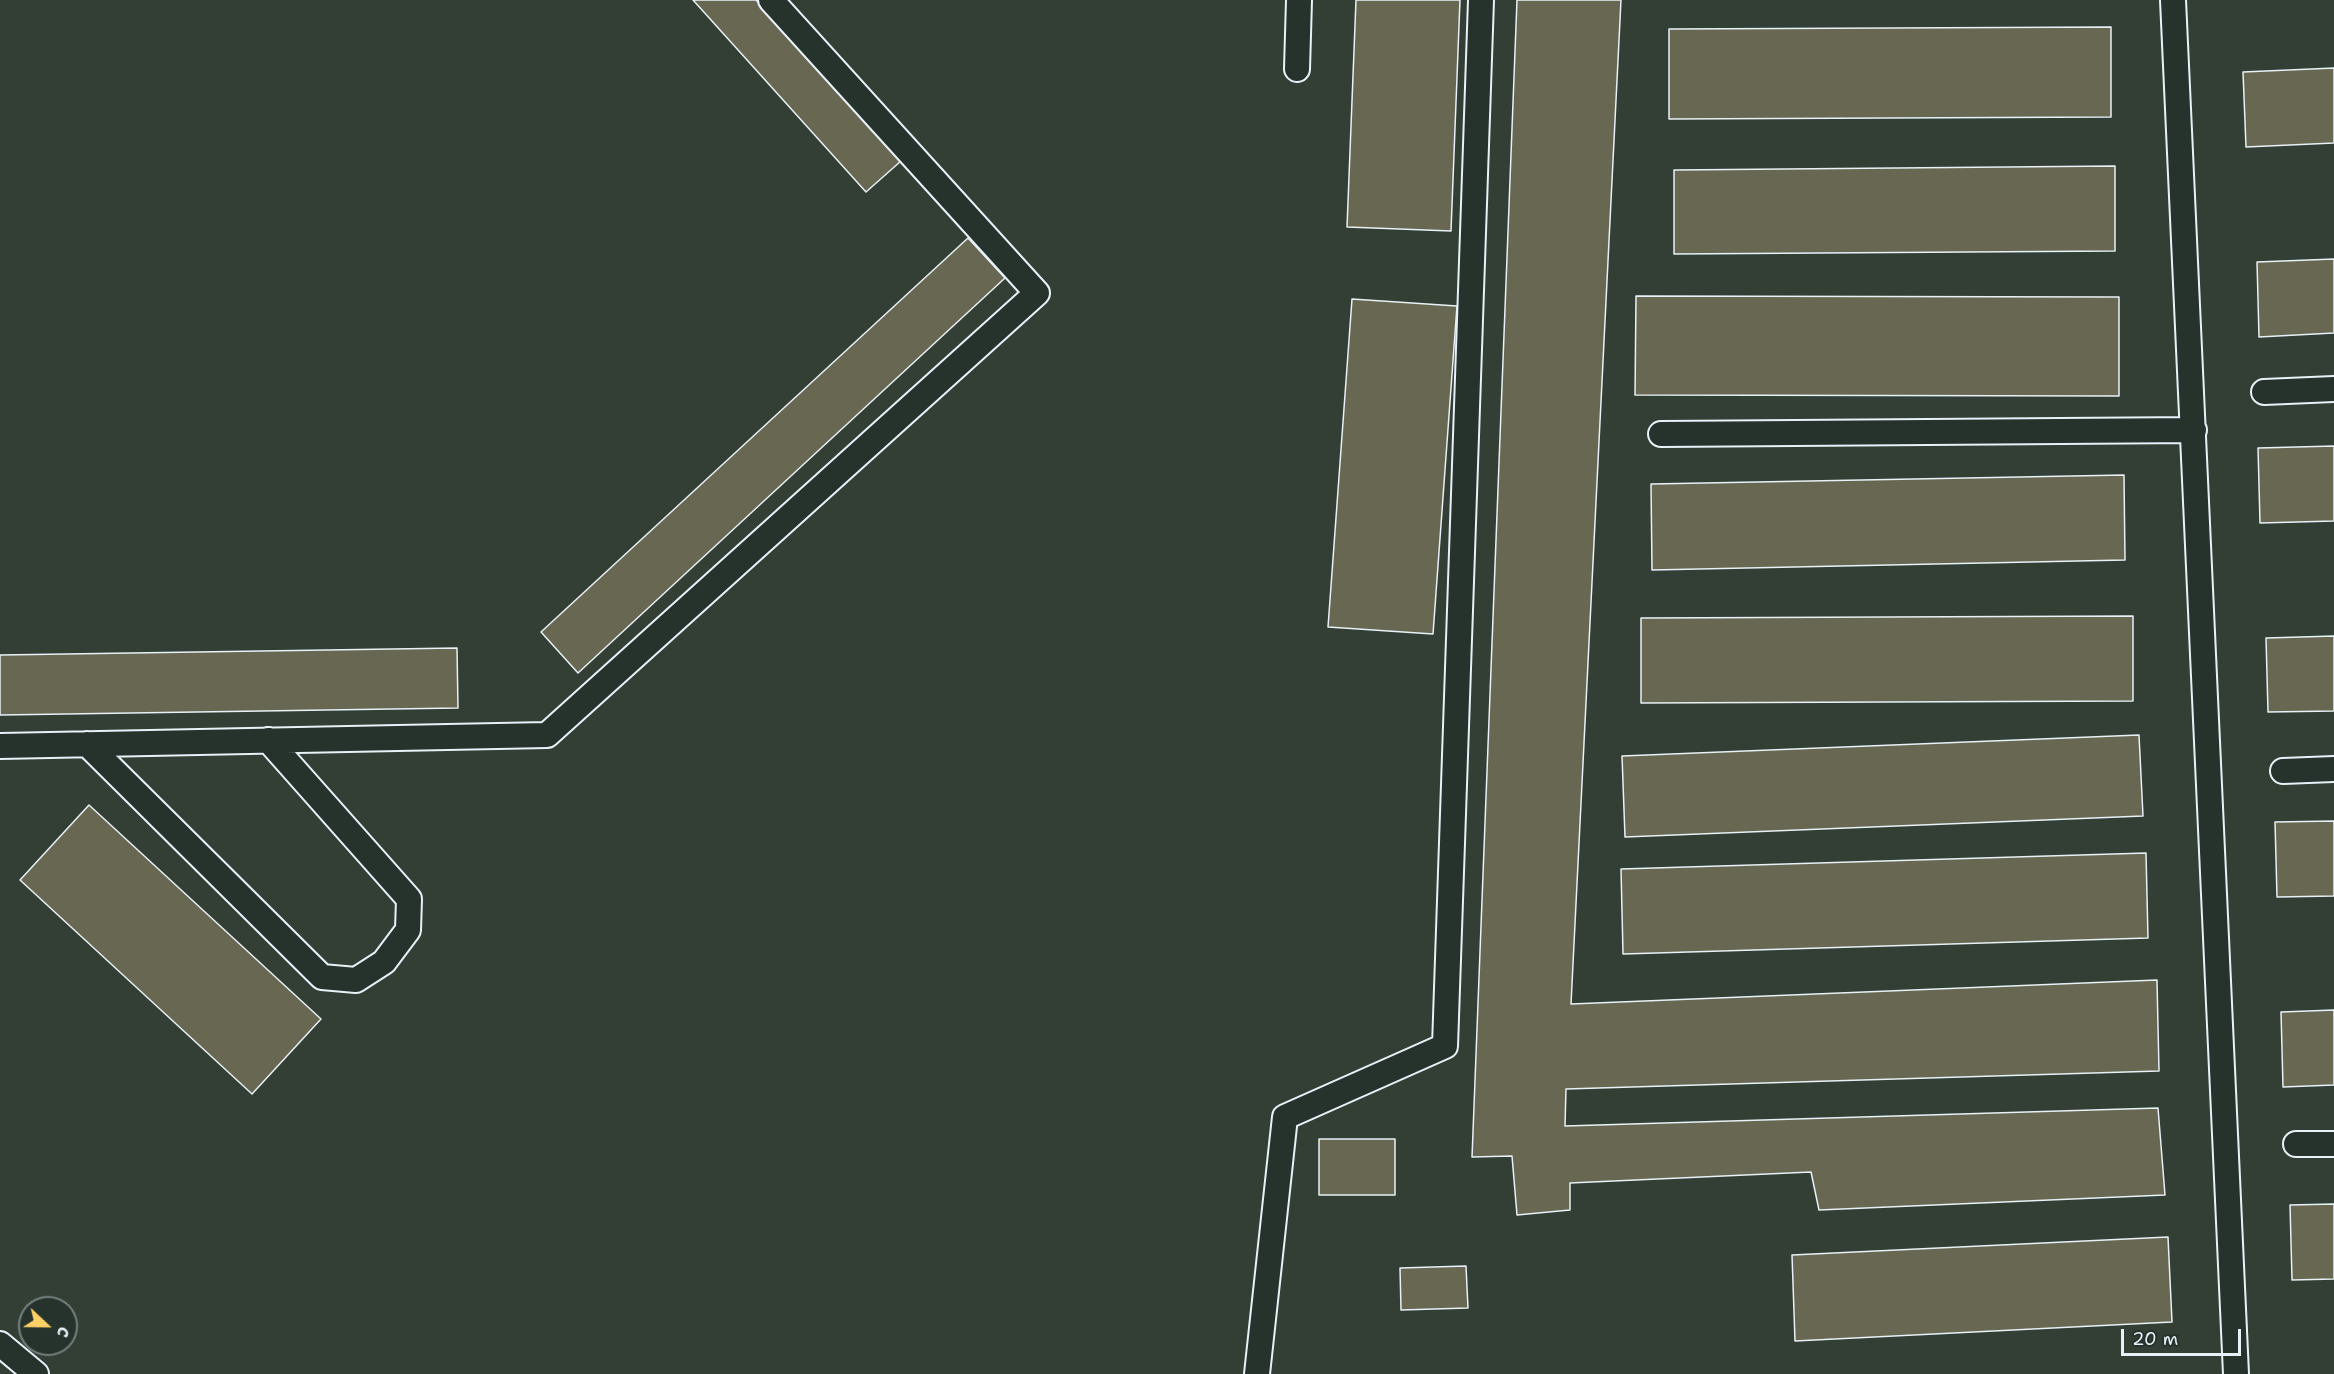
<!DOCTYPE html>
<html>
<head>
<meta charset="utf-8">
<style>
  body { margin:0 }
  #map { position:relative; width:2334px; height:1374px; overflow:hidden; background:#333e34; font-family:"Shantell Sans",sans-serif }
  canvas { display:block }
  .north { position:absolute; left:18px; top:1296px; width:60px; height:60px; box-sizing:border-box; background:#26332d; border:2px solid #747f7e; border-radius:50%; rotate:112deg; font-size:16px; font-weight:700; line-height:24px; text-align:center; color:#e8f1f8 }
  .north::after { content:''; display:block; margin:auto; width:21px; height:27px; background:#ffd166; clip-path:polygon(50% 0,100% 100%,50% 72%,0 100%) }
  .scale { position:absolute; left:2121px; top:1329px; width:120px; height:27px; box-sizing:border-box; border:3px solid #e8f1f8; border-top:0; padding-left:8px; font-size:18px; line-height:21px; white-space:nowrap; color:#e8f1f8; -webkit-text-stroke:4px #26332d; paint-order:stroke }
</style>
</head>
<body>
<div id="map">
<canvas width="2334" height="1374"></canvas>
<div class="north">С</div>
<div class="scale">20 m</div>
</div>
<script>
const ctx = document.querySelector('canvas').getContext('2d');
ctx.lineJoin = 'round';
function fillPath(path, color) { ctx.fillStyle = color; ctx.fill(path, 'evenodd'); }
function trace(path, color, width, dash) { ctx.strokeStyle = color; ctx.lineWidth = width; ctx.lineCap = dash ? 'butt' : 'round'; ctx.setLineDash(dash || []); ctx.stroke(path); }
const building = new Path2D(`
  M 693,0 L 756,0 L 901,161 L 866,192 Z
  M 1356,0 L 1460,0 L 1451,231 L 1347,227 Z
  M 1517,0 L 1621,0 L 1571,1004 L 2157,980 L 2159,1071 L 1566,1089 L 1565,1126 L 2158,1108 L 2165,1195 L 1819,1210 L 1811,1172 L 1570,1183 L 1570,1210 L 1517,1215 L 1512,1156 L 1472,1157 Z
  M 2111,27 L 2111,117 L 1669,119 L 1669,29 Z
  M 2334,68 L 2334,143 L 2246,147 L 2243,72 Z
  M 2115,166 L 2115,251 L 1674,254 L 1674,170 Z
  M 968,238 L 1005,278 L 578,673 L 541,632 Z
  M 2334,259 L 2334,333 L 2259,337 L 2257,262 Z
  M 1636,296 L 2119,297 L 2119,396 L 1635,395 Z
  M 1352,299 L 1457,306 L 1433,634 L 1328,627 Z
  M 2334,446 L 2334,521 L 2260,523 L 2258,448 Z
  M 2124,475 L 2125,560 L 1652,570 L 1651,484 Z
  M 2133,616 L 2133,701 L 1641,703 L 1641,618 Z
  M 2334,636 L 2334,711 L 2268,712 L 2266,638 Z
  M 457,648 L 458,708 L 0,715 L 0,655 Z
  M 2139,735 L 2143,816 L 1625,837 L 1622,756 Z
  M 89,805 L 321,1019 L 252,1094 L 20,880 Z
  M 2334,821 L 2334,896 L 2277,897 L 2275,822 Z
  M 2146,853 L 2148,938 L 1623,954 L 1621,869 Z
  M 2334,1010 L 2334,1085 L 2283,1087 L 2281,1012 Z
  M 1319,1139 L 1395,1139 L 1395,1195 L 1319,1195 Z
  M 2334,1204 L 2334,1279 L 2292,1280 L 2290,1205 Z
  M 2168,1237 L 2172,1322 L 1795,1341 L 1792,1255 Z
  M 1466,1266 L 1468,1308 L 1401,1310 L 1400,1268 Z`);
fillPath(building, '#686852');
trace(building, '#e8f1f8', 1.5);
const service = new Path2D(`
  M 2173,0 L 2236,1374
  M 1297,69 L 1299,0
  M 2264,392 L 2334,389
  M 1661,434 L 2194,430
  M 87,744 L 322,977 L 356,980 L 384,962 L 408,930 L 409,899 L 268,740
  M 0,746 L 547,735 L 1037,293 L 771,0
  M 2283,771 L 2334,769
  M 2296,1144 L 2334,1144
  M 0,1344 L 36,1374
  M 1257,1374 L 1285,1117 L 1445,1046 L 1481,0`);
trace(service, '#e8f1f8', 28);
trace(service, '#26332d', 24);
</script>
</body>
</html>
